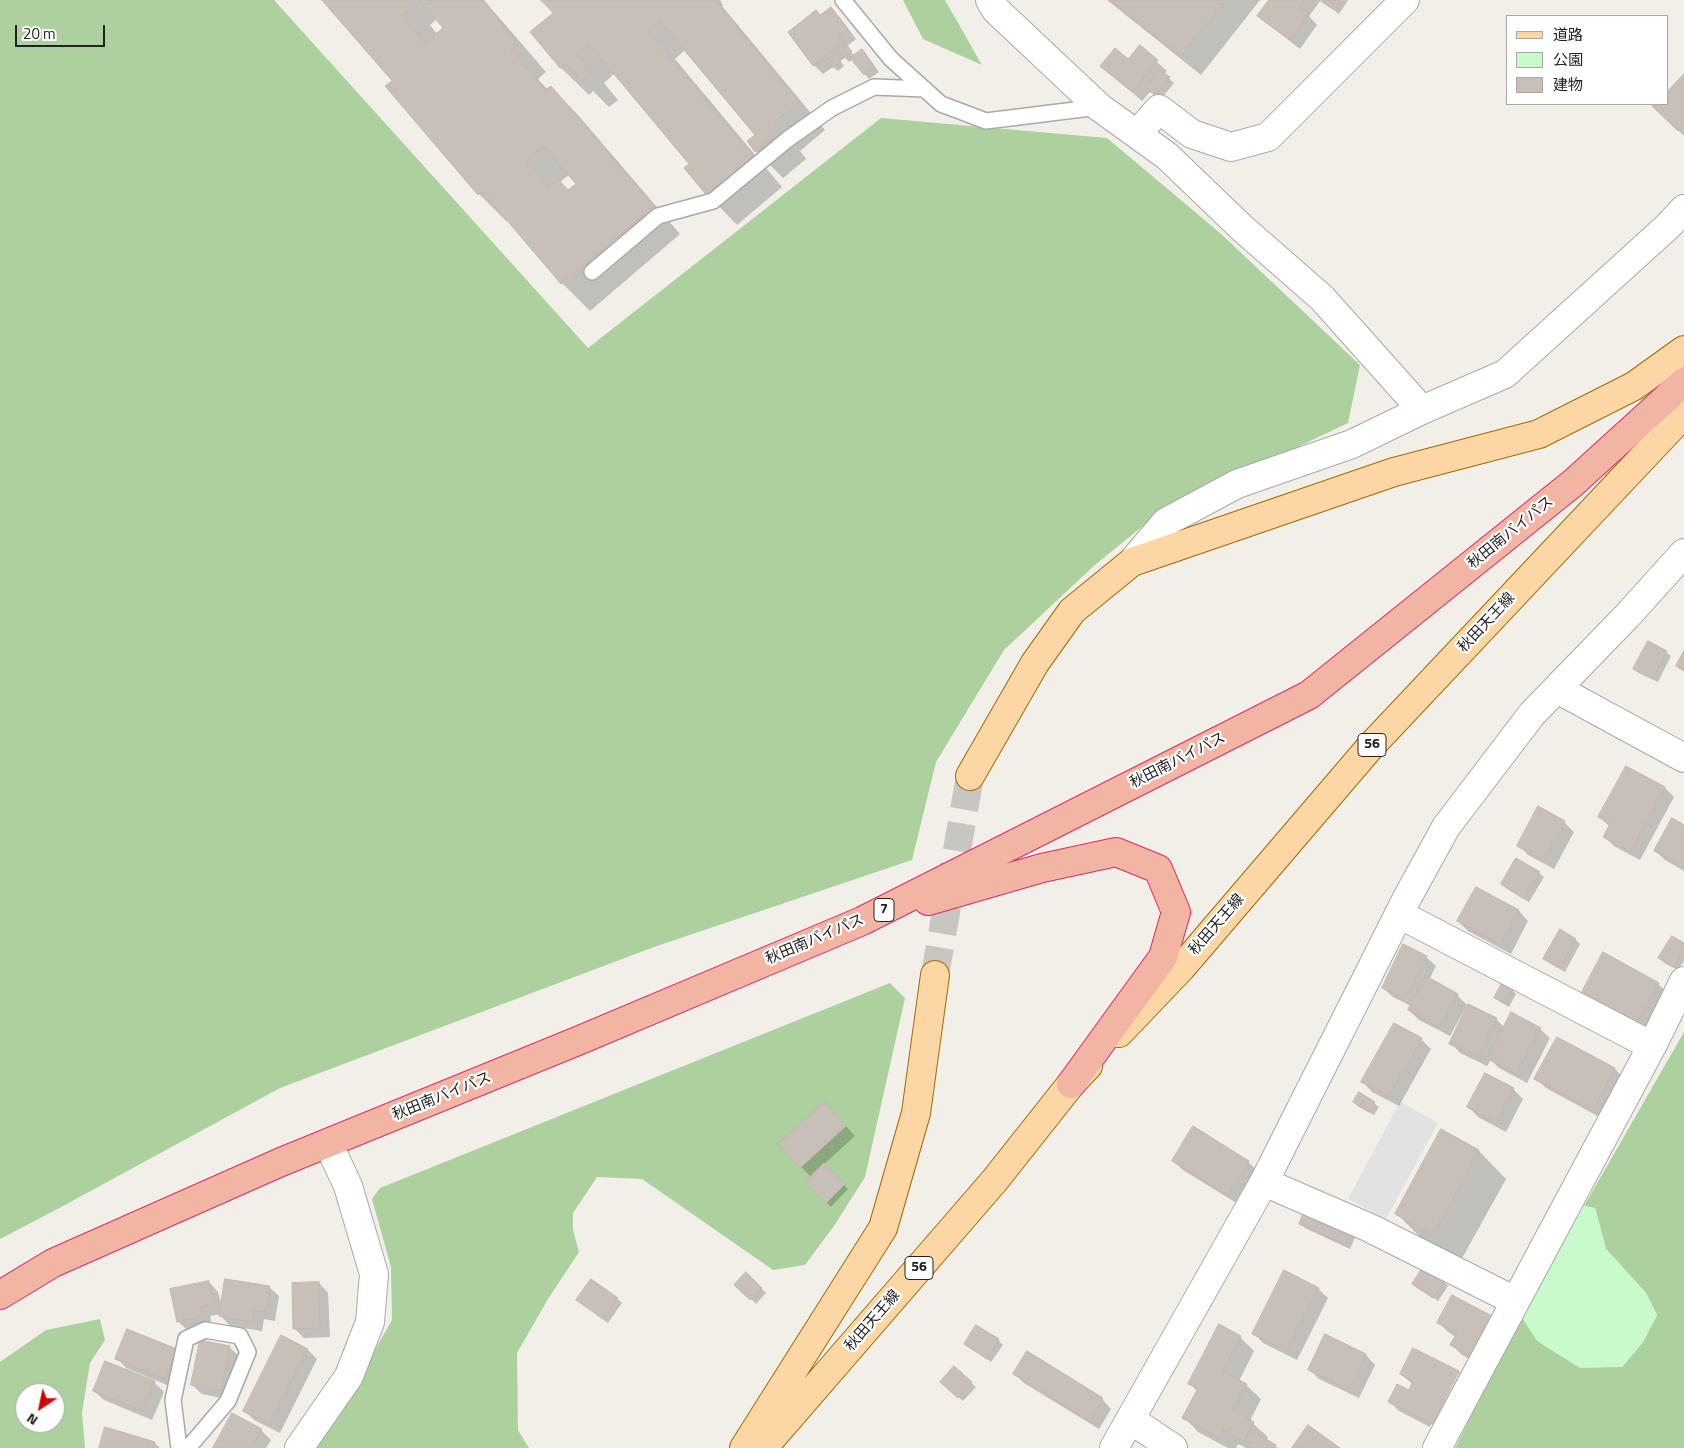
<!DOCTYPE html>
<html>
<head>
<meta charset="utf-8">
<style>
  body { margin:0 }
  #map { position:relative; width:1684px; height:1448px; overflow:hidden; background:#f2efe9; font-family:"Titillium Web","Noto Sans JP",sans-serif }
  canvas { display:block }
  .legend { position:absolute; left:1506px; top:15px; width:162px; height:90px; box-sizing:border-box; background:#fff; border:1px solid #a7a7a7; margin:0; padding:6px 9px; list-style:none; font-size:15px; color:#222 }
  .legend li { display:flex; align-items:center; gap:10px; height:25px }
  .legend b { width:25px; border:1px solid #a7a7a7 }
  .north { position:absolute; left:15px; top:1383px; width:50px; height:50px; box-sizing:border-box; background:#fff; border:1px solid #a7a7a7; border-radius:50%; rotate:214deg; font-size:14px; font-weight:700; line-height:20px; text-align:center; color:#222 }
  .north::after { content:''; display:block; margin:auto; width:18px; height:22px; background:#d40000; clip-path:polygon(50% 0,100% 100%,50% 72%,0 100%) }
  .scale { position:absolute; left:15px; top:25px; width:90px; height:22px; box-sizing:border-box; border:2px solid #222; border-top:0; padding-left:6px; font-size:15px; line-height:18px; white-space:nowrap; color:#222; -webkit-text-stroke:4px #fff; paint-order:stroke }
</style>
</head>
<body>
<div id="map">
<canvas width="1684" height="1448"></canvas>
<ul class="legend">
<li><b style="height:6px;background:#fcd6a4"></b>道路</li>
<li><b style="height:14px;background:#c8facc"></b>公園</li>
<li><b style="height:14px;background:#c7bfb8"></b>建物</li>
</ul>
<div class="north">N</div>
<div class="scale">20 m</div>
</div>
<script>
const ctx = document.querySelector('canvas').getContext('2d');
ctx.lineJoin = 'round';
function fillPath(path, color) { ctx.fillStyle = color; ctx.fill(path, 'evenodd'); }
function trace(path, color, width, dash) { ctx.strokeStyle = color; ctx.lineWidth = width; ctx.lineCap = dash ? 'butt' : 'round'; ctx.setLineDash(dash || []); ctx.stroke(path); }
function write(font, color, halo, rows, align = 'center') {
  ctx.font = font + ' "Titillium Web","Noto Sans JP",sans-serif'; ctx.lineWidth = 4.5; ctx.setLineDash([]); ctx.textBaseline = 'middle'; ctx.strokeStyle = halo; ctx.fillStyle = color; for (const [text, x, y, turn = 0] of rows) {
    ctx.save(); ctx.translate(x, y); ctx.rotate((+turn || 0) * Math.PI / 180); ctx.textAlign = isNaN(turn) ? turn : align; if (halo) ctx.strokeText(text, 0, 0); ctx.fillText(text, 0, 0); ctx.restore();
  }
}
fillPath(new Path2D(`
  M 0,0 L 274,0 L 588,348 L 881,118 L 1107,138 L 1220,233 L 1360,365 L 1348,423 L 1159,513 L 1096,564 L 1004,650 L 936,762 L 912,860 L 654,947 L 280,1088 L 65,1205 L 0,1239 Z
  M 903,0 L 945,0 L 982,65 L 923,39 Z
  M 890,983 L 905,998 L 865,1177 L 834,1226 L 805,1265 L 773,1270 L 642,1179 L 597,1177 L 573,1213 L 573,1230 L 579,1252 L 548,1299 L 517,1353 L 518,1430 L 529,1448 L 310,1448 L 368,1362 L 392,1320 L 391,1267 L 372,1199 L 380,1188 Z
  M 1684,1032 L 1684,1448 L 1455,1448 L 1521,1316 L 1622,1367 L 1643,1342 L 1657,1315 L 1646,1293 L 1606,1249 L 1595,1208 L 1584,1206 Z
  M 100,1319 L 105,1340 L 90,1363 L 82,1413 L 85,1448 L 0,1448 L 0,1362 L 46,1330 ZM 25,1393 L 55,1393 L 55,1423 L 25,1423 Z`), '#add19e');
fillPath(new Path2D(`
  M 1584,1206 L 1595,1208 L 1606,1249 L 1646,1293 L 1657,1315 L 1643,1342 L 1622,1367 L 1580,1368 L 1537,1341 L 1521,1316 Z`), '#c8facc');
fillPath(new Path2D(`
  M 1400,1102 L 1438,1123 L 1386,1219 L 1348,1199 Z`), '#e2e2e2');
fillPath(new Path2D(`
  M 324,0 L 484,0 L 546,72 L 538,79 L 548,90 L 551,87 L 578,115 L 680,234 L 590,311 L 562,283 L 508,220 L 506,221 L 479,194 L 393,81 ZM 437,19 L 444,28 L 437,34 L 430,25 ZM 570,174 L 577,184 L 568,191 L 560,182 Z
  M 543,0 L 720,0 L 723,5 L 722,6 L 825,130 L 800,151 L 806,159 L 783,178 L 756,151 L 756,135 L 685,50 L 675,59 L 782,187 L 737,225 L 710,197 L 691,164 L 615,73 L 604,83 L 618,100 L 609,107 L 593,91 L 589,95 L 561,68 L 532,32 L 555,14 Z
  M 1107,0 L 1260,0 L 1201,75 Z
  M 1271,0 L 1321,0 L 1309,16 L 1317,25 L 1300,49 L 1269,25 L 1259,16 Z
  M 1321,0 L 1323,1 L 1348,0 L 1339,14 Z
  M 831,8 L 840,18 L 856,39 L 847,46 L 852,53 L 854,56 L 866,55 L 879,72 L 869,79 L 853,59 L 849,62 L 845,58 L 840,61 L 844,66 L 838,71 L 833,67 L 823,74 L 814,65 L 820,16 Z
  M 1140,47 L 1167,71 L 1164,74 L 1174,83 L 1161,99 L 1151,91 L 1142,101 L 1102,66 L 1129,61 Z
  M 1684,76 L 1684,136 L 1654,106 L 1657,104 L 1668,104 L 1668,93 Z
  M 1666,652 L 1671,656 L 1658,682 L 1639,673 L 1635,669 Z
  M 1665,788 L 1674,797 L 1640,860 L 1614,846 L 1605,837 L 1610,827 L 1600,817 Z
  M 1539,808 L 1564,822 L 1574,832 L 1554,869 L 1528,855 L 1519,845 Z
  M 1684,826 L 1684,871 L 1665,860 L 1656,851 Z
  M 1539,873 L 1544,877 L 1529,902 L 1507,889 L 1502,884 Z
  M 1476,889 L 1519,911 L 1528,921 L 1511,954 L 1468,931 L 1458,921 Z
  M 1576,940 L 1580,944 L 1565,972 L 1549,963 L 1545,959 Z
  M 1684,944 L 1684,961 L 1678,970 L 1664,963 L 1660,958 Z
  M 1426,957 L 1436,966 L 1429,980 L 1457,995 L 1467,1005 L 1450,1036 L 1419,1020 L 1409,1010 L 1411,1006 L 1393,997 L 1383,988 Z
  M 1658,984 L 1668,993 L 1645,1034 L 1591,1005 Z
  M 1512,990 L 1516,994 L 1509,1007 L 1500,1002 L 1496,998 Z
  M 1496,1019 L 1505,1028 L 1540,1029 L 1550,1038 L 1527,1083 L 1499,1068 L 1491,1060 L 1487,1066 L 1460,1053 L 1451,1043 Z
  M 1421,1039 L 1431,1049 L 1399,1106 L 1372,1092 L 1363,1082 Z
  M 1557,1039 L 1615,1069 L 1624,1079 L 1603,1119 L 1546,1088 L 1536,1078 Z
  M 1513,1089 L 1523,1099 L 1506,1132 L 1478,1117 L 1469,1107 Z
  M 1354,1102 L 1374,1103 L 1379,1107 L 1374,1115 L 1359,1107 Z
  M 834,1113 L 855,1136 L 824,1164 L 848,1189 L 831,1207 L 806,1182 L 811,1177 L 801,1167 Z
  M 1442,1131 L 1479,1151 L 1506,1179 L 1460,1262 L 1424,1241 L 1396,1213 Z
  M 1173,1161 L 1248,1162 L 1258,1171 L 1238,1204 L 1183,1170 Z
  M 1300,1223 L 1356,1235 L 1350,1249 L 1305,1228 Z
  M 746,1274 L 766,1293 L 756,1304 L 736,1284 Z
  M 209,1282 L 218,1292 L 222,1307 L 269,1287 L 279,1296 L 275,1321 L 264,1319 L 262,1331 L 230,1326 L 221,1316 L 221,1314 L 210,1316 L 212,1326 L 188,1331 L 178,1321 Z
  M 1444,1282 L 1448,1286 L 1438,1301 L 1414,1284 Z
  M 319,1283 L 328,1293 L 330,1337 L 304,1338 L 294,1328 Z
  M 1318,1289 L 1328,1298 L 1297,1360 L 1263,1343 L 1254,1333 Z
  M 617,1299 L 622,1303 L 608,1323 L 577,1300 Z
  M 1491,1317 L 1501,1327 L 1480,1365 L 1462,1355 L 1452,1345 L 1456,1337 L 1448,1332 L 1439,1323 Z
  M 1325,1336 L 1366,1355 L 1375,1365 L 1359,1398 L 1319,1379 L 1309,1369 Z
  M 282,1337 L 308,1350 L 317,1359 L 280,1433 L 254,1420 L 245,1411 Z
  M 1240,1337 L 1254,1351 L 1239,1381 L 1246,1385 L 1261,1399 L 1250,1421 L 1268,1437 L 1266,1440 L 1278,1448 L 1246,1448 L 1238,1444 L 1236,1448 L 1228,1448 L 1198,1432 L 1184,1417 L 1197,1391 L 1190,1384 Z
  M 998,1340 L 1003,1345 L 991,1362 L 966,1344 Z
  M 229,1347 L 239,1356 L 230,1400 L 202,1394 L 192,1385 Z
  M 176,1350 L 174,1388 L 126,1368 L 117,1358 Z
  M 954,1368 L 976,1387 L 963,1401 L 946,1386 Z
  M 1459,1372 L 1468,1381 L 1442,1433 L 1432,1428 L 1459,1374 L 1456,1374 L 1430,1427 L 1399,1411 L 1389,1401 L 1410,1391 L 1413,1385 L 1401,1374 Z
  M 1014,1373 L 1102,1399 L 1111,1409 L 1099,1429 L 1024,1383 Z
  M 154,1382 L 164,1392 L 152,1420 L 104,1400 L 94,1391 Z
  M 261,1430 L 271,1440 L 266,1448 L 215,1448 Z
  M 154,1443 L 160,1448 L 100,1448 Z`), '#0003');
const building = new Path2D(`
  M 322,0 L 406,0 L 412,8 L 402,16 L 425,43 L 443,28 L 419,0 L 482,0 L 519,44 L 511,50 L 545,90 L 551,86 L 654,206 L 561,284 L 482,191 L 478,195 L 385,86 L 392,81 ZM 544,146 L 576,184 L 568,190 L 558,179 L 548,188 L 526,161 Z
  M 541,0 L 715,0 L 799,102 L 773,123 L 780,131 L 755,152 L 747,141 L 755,135 L 660,21 L 648,31 L 755,159 L 709,198 L 684,168 L 689,164 L 589,44 L 577,55 L 592,72 L 581,81 L 566,64 L 560,68 L 530,32 L 553,13 Z
  M 1110,0 L 1226,0 L 1181,56 Z
  M 1269,0 L 1305,0 L 1299,7 L 1309,14 L 1290,40 L 1257,16 Z
  M 1322,0 L 1340,0 L 1334,10 L 1321,1 Z
  M 831,7 L 848,29 L 839,36 L 844,42 L 813,66 L 788,32 L 816,10 L 820,15 Z
  M 846,44 L 852,52 L 843,58 L 837,51 Z
  M 1140,45 L 1158,60 L 1132,92 L 1100,66 L 1115,48 L 1128,59 Z
  M 862,49 L 875,67 L 864,75 L 850,58 Z
  M 835,54 L 841,61 L 832,68 L 826,61 Z
  M 1160,70 L 1170,77 L 1156,96 L 1146,88 Z
  M 1684,74 L 1684,125 L 1678,131 L 1652,106 L 1655,104 L 1668,104 L 1668,91 Z
  M 1648,641 L 1667,651 L 1653,679 L 1633,669 Z
  M 1684,651 L 1684,671 L 1676,666 Z
  M 1626,766 L 1665,787 L 1630,852 L 1603,837 L 1610,824 L 1598,817 Z
  M 1538,806 L 1565,821 L 1544,861 L 1517,846 Z
  M 1672,818 L 1684,825 L 1684,867 L 1654,851 Z
  M 1516,858 L 1540,872 L 1524,899 L 1501,884 Z
  M 1476,887 L 1519,910 L 1501,945 L 1457,921 Z
  M 1560,929 L 1576,939 L 1560,968 L 1543,959 Z
  M 1672,936 L 1684,943 L 1684,949 L 1674,967 L 1658,958 Z
  M 1403,944 L 1427,956 L 1405,999 L 1382,988 Z
  M 1603,952 L 1659,983 L 1635,1026 L 1580,996 Z
  M 1426,976 L 1458,994 L 1440,1028 L 1408,1010 Z
  M 1502,983 L 1513,989 L 1505,1003 L 1494,998 Z
  M 1468,1004 L 1497,1018 L 1478,1057 L 1449,1044 Z
  M 1511,1012 L 1541,1028 L 1517,1074 L 1488,1059 Z
  M 1394,1023 L 1422,1038 L 1389,1097 L 1361,1082 Z
  M 1557,1037 L 1615,1068 L 1593,1110 L 1534,1079 Z
  M 1485,1073 L 1514,1088 L 1496,1123 L 1467,1107 Z
  M 1359,1092 L 1375,1102 L 1369,1112 L 1353,1102 Z
  M 825,1102 L 846,1126 L 800,1168 L 778,1144 Z
  M 1193,1126 L 1249,1161 L 1228,1196 L 1172,1161 Z
  M 1441,1129 L 1479,1150 L 1433,1235 L 1395,1214 Z
  M 824,1163 L 845,1184 L 826,1203 L 805,1182 Z
  M 1306,1208 L 1352,1229 L 1345,1245 L 1299,1224 Z
  M 1423,1267 L 1445,1281 L 1433,1298 L 1412,1284 Z
  M 1284,1270 L 1319,1288 L 1287,1351 L 1252,1334 Z
  M 746,1272 L 762,1288 L 750,1300 L 734,1285 Z
  M 225,1279 L 270,1286 L 266,1312 L 254,1310 L 253,1322 L 219,1316 Z
  M 591,1279 L 618,1298 L 603,1319 L 576,1300 Z
  M 209,1281 L 214,1304 L 201,1307 L 203,1316 L 177,1322 L 170,1289 Z
  M 319,1282 L 320,1328 L 293,1329 L 292,1283 Z
  M 1452,1295 L 1492,1316 L 1470,1356 L 1450,1345 L 1457,1333 L 1437,1323 Z
  M 1219,1324 L 1241,1336 L 1222,1371 L 1247,1384 L 1233,1411 L 1254,1422 L 1244,1441 L 1223,1430 L 1220,1438 L 1182,1418 L 1198,1388 L 1188,1384 Z
  M 976,1325 L 999,1339 L 987,1359 L 964,1344 Z
  M 127,1329 L 177,1349 L 165,1379 L 115,1359 Z
  M 1325,1334 L 1366,1354 L 1349,1390 L 1308,1370 Z
  M 281,1335 L 308,1349 L 270,1424 L 243,1411 Z
  M 200,1340 L 230,1346 L 221,1391 L 191,1385 Z
  M 1413,1348 L 1459,1371 L 1433,1424 L 1388,1402 L 1397,1384 L 1409,1390 L 1413,1381 L 1400,1374 Z
  M 1027,1351 L 1103,1398 L 1089,1421 L 1013,1374 Z
  M 105,1361 L 155,1381 L 142,1411 L 93,1391 Z
  M 954,1366 L 972,1382 L 958,1398 L 940,1382 Z
  M 232,1413 L 262,1429 L 251,1448 L 213,1448 Z
  M 1308,1425 L 1340,1448 L 1292,1448 Z
  M 105,1427 L 155,1442 L 153,1448 L 99,1448 Z
  M 1256,1433 L 1276,1445 L 1274,1448 L 1248,1448 Z`);
fillPath(building, '#c7bfb8');
trace(building, '#c4b6ab', 1);
trace(new Path2D(`
  M 935,975 L 970,776`), '#c8c6c1', 28, [28, 14]);
const service = new Path2D(`
  M 843,0 L 891,59 L 941,104 L 986,121 L 1099,107
  M 592,272 L 658,216 L 713,201 L 788,139 L 832,108 L 874,87 L 925,89
  M 179,1448 L 173,1400 L 186,1339 L 205,1330 L 240,1336 L 248,1352 L 228,1401 L 188,1448`);
const minor = new Path2D(`
  M 990,0 L 996,10 L 1099,107 L 1167,156 L 1242,228 L 1322,298 L 1422,410
  M 1137,134 L 1159,109 L 1192,134 L 1231,147 L 1268,137 L 1405,0
  M 1132,562 L 1166,522 L 1237,484 L 1352,444 L 1422,410 L 1505,374 L 1667,227 L 1684,209
  M 1557,689 L 1684,758
  M 1399,914 L 1652,1046
  M 1264,1182 L 1370,1228 L 1515,1301
  M 1131,1420 L 1173,1448
  M 299,1448 L 349,1376 L 370,1322 L 374,1274 L 348,1186 L 328,1143
  M 1437,1448 L 1652,1046 L 1684,981`);
const tertiary = new Path2D(`
  M 1114,1448 L 1264,1182 L 1406,900 L 1446,827 L 1532,714 L 1627,616 L 1684,553`);
const primary = new Path2D(`
  M 970,776 L 1035,663 L 1072,611 L 1132,562 L 1394,472 L 1539,434 L 1634,386 L 1684,350
  M 1119,1033 L 1182,967 L 1371,746 L 1684,414
  M 744,1448 L 883,1228 L 916,1113 L 935,975
  M 763,1448 L 995,1180 L 1071,1084 L 1088,1066`);
const trunk = new Path2D(`
  M 928,901 L 1042,868 L 1116,852 L 1158,869 L 1176,912 L 1163,957 L 1071,1084
  M 0,1295 L 53,1263 L 281,1162 L 580,1040 L 862,921 L 1309,695 L 1573,483 L 1684,382`);
trace(service, '#a9a9a9', 18);
trace(minor, '#a9a9a9', 30);
trace(tertiary, '#a9a9a9', 30);
trace(primary, '#a06b00', 30);
trace(trunk, '#dc2a67', 30);
trace(service, '#fff', 15);
trace(minor, '#fff', 28);
trace(tertiary, '#fff', 28);
trace(primary, '#fcd6a4', 28);
trace(trunk, '#f2b4a3', 28);
for (const [x, y, w] of [
  [1372,745,28],
  [884,910,20],
  [919,1268,28]
]) { const box = new Path2D(); box.roundRect(x - w / 2, y - 11.5, w, 23, 4); ctx.fillStyle = '#fff'; ctx.fill(box); trace(box, '#222', 1); }
write('bold 14px', '#222', null, [
  ["56",1372,745],
  ["7",884,910],
  ["56",919,1268]
]);
write('15px', '#222', '#fff', [
  ["秋田南バイパス",1511,533,-39],
  ["秋田天王線",1487,623,-47],
  ["秋田南バイパス",1178,761,-27],
  ["秋田天王線",1217,925,-49],
  ["秋田南バイパス",815,940,-23],
  ["秋田南バイパス",442,1097,-22],
  ["秋田天王線",873,1321,-49]
]);
</script>
</body>
</html>
